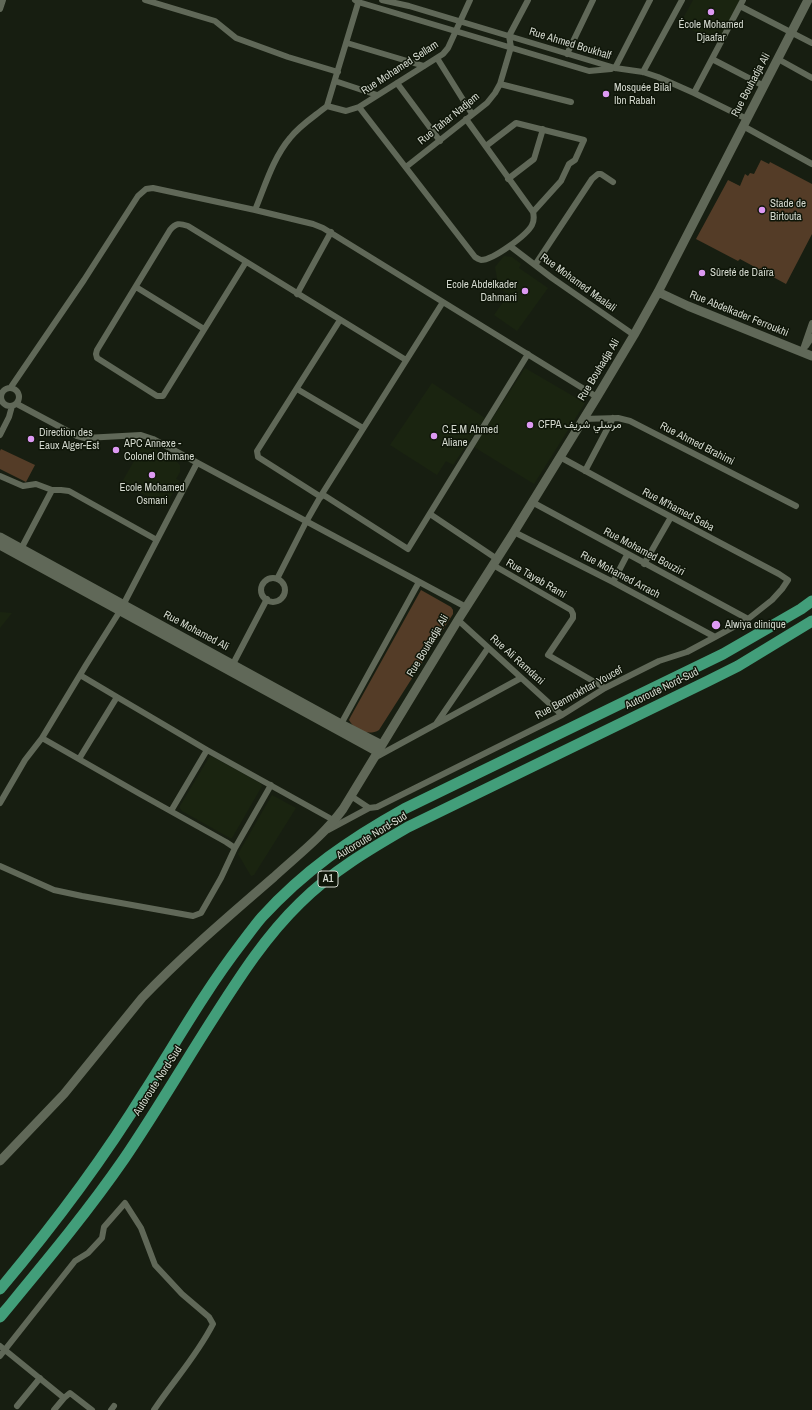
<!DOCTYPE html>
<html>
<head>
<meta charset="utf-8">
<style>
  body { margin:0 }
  canvas { display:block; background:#171e11 }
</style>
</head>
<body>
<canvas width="812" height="1410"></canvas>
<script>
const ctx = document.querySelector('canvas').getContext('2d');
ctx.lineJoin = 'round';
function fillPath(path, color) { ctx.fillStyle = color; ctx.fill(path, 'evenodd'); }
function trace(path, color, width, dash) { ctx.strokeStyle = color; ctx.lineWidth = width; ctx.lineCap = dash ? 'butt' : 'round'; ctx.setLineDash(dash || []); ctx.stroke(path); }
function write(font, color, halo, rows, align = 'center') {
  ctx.font = font + ' "Archivo Narrow",Vazirmatn,sans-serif'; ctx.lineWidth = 3; ctx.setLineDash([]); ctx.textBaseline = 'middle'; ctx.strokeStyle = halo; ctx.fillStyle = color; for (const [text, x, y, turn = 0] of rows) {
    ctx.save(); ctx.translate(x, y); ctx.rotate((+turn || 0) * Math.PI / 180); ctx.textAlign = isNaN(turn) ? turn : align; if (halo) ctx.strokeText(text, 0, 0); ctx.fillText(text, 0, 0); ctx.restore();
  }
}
fillPath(new Path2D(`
  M 693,0 L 741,0 L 718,43 L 680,24 Z
  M 504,256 L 512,257 L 521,264 L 519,268 L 548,288 L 517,331 L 494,315 L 508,295 L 494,283 L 497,278 L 495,267 Z
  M 525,368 L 585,403 L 534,484 L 474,447 Z
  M 432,383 L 485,418 L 453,465 L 446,461 L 437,475 L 390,445 Z
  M 142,447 L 148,450 L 151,447 L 174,459 L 180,465 L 180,472 L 176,479 L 180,481 L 165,507 L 122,482 Z
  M 0,612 L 12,613 L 0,628 Z
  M 210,756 L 213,757 L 260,783 L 262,786 L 232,838 L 230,838 L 182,811 L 180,808 L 180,806 Z
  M 272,795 L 296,808 L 254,875 L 251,876 L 238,854 Z`), '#1a2410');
fillPath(new Path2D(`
  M 761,160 L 769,164 L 770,162 L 812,184 L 812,234 L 786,284 L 740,259 L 738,261 L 696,239 L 728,180 L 740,186 L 745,174 L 748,176 L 750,173 L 754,174 Z
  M 1,449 L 35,465 L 26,482 L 0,469 L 0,451 Z
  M 421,590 L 451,607 L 453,610 L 453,614 L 379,730 C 369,736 355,731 349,720 L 351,716 Z`), '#543c27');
trace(new Path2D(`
  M 145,0 L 215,21 L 236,38 L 288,57 L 338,72
  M 355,0 L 358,2 L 589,71 L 611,69
  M 382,0 L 409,6 L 615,68 L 643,72 L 658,77 L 694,93 L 747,119
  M 740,6 L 812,43
  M 0,9 L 3,0
  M 347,43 L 424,66
  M 567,54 L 593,0
  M 437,58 L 472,114
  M 712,59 L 764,86
  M 778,59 L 812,78
  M 615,68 L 650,0
  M 643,72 L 682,0
  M 335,81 L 377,95
  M 397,83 L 440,141
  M 500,84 L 571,102
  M 694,93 L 743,0
  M 327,106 L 346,111 L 359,107 L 475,257 C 478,259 478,259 481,260 C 493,260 527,235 532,225 C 534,221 534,216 533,212 L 466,119
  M 327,106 L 359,0
  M 359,107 L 443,54 L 448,48 L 470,0
  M 743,126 L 812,164
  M 486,146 L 516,123 L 584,140 L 575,160 L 569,164 L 561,181 L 533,212
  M 406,167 L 487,103 L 495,93 L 500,84 L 511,47 L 509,36 L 528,0
  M 508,179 L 534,159 L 543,129
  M 255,210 C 265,186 273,158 290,138 C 300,125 315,116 327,106
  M 510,246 L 552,278 L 634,335
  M 246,262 L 163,396 L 157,396 L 97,358 L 96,354 L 97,350 L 170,230 C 176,223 179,223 188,226 L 406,360
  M 535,265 L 592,179 L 598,174 L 601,174 L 613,182
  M 136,287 L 204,329
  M 297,294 L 331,232
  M 806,346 L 812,337
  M 802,352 L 812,323
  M 11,387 L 84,280 L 138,196 L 146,189 L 153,188 L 255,210 L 313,224 L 323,228 L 597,397
  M1 397a9 9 0 1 1 18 0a9 9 0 1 1-18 0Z
  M 297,389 L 363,428
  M 17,404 L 77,436 L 85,438 L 141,435 L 153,439 L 466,607
  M 583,419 L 618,418 L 630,421 L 796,506
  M 0,435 L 9,417 L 12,406
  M 585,471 L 613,418
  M 0,476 L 23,486 L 36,484 L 52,490 L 61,490 L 69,491 L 157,540
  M 322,494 L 408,549 L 528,354
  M 321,497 L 258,457 L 257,451 L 340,320
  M 532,502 L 748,619
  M 430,514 L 497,559
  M 514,532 L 613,582 L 715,637
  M 21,549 L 52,490
  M 644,564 L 671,517
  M 493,565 L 571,610 L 573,614 L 573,618 L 548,655 L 605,688
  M261 590a12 12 0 1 1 24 0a12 12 0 1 1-24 0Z
  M 277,579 L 306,522 L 322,494 L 443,302
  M 613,582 L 627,555
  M 458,620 L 562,715
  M 233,664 L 267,599
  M 117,697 L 207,750
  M 341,724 L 419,582
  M 436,724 L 488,648
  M 42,738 L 140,794 L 226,842 L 235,848
  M 376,757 L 521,678
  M 79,759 L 117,697 L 80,675
  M 351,796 L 369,808
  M 0,803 L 25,760 L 42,738 L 86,665 L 120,611 L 197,463
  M 171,811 L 207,750 L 335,821
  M 328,830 L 369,808 L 377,807 L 562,715 L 605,688 L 659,661 L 687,652 L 715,637 L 748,619 L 772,600 L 782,589 L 788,580 L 779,574 L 626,493 L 560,457
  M 0,866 L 54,890 L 82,896 L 193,916 L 201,913 L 221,878 L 235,848 L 271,785
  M 0,1346 L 64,1398
  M 0,1356 L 75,1261 L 88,1253 L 102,1238 L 104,1227 L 125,1203 L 141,1228 L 155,1265 L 182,1294 L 209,1317 L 213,1324 C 196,1357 174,1380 154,1410
  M 17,1406 L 40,1378
  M 54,1410 L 64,1398 L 70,1393 L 92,1410
  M 111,1410 L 114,1406`), '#606858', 6);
trace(new Path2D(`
  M 658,292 L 688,306 L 812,356
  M 0,537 L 341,724 L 382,745
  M 0,545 L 378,752
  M 0,1161 L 64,1094 L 142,998 C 183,955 229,916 274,877 C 298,855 324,835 343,809 L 458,620 L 514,532 L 597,397 L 634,335 L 658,292 L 808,0`), '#606858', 9);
trace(new Path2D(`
  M 0,1289 C 53,1226 102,1161 145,1091 C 176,1042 205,991 241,944 C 248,935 255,925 262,917 C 304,871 350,839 404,809 L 723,654 L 801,609 L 812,601
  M 0,1317 C 43,1265 86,1214 124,1159 C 156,1112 185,1062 216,1014 C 241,975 266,936 300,903 C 331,872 370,849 408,827 L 708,681 L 738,666 L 812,621`), '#429e7a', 11);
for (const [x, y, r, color] of [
  [711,12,4,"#dd99f3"],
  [606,94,4,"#dd99f3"],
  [762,210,4,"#dd99f3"],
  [702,273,4,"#dd99f3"],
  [525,291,4,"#dd99f3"],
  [530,425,4,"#dd99f3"],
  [434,436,4,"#dd99f3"],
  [31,439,4,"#dd99f3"],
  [116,450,4,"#dd99f3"],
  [152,475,4,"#dd99f3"],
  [716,625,5,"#dd99f3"]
]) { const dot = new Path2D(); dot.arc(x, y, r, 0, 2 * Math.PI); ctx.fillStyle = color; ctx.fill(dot); trace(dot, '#0e1508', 1.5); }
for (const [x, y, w] of [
  [328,879,20]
]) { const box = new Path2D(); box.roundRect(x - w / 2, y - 8, w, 16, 3); ctx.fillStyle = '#0e1508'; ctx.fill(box); trace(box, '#d3d8ce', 1); }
write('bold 10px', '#d3d8ce', null, [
  ["A1",328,879]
]);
write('11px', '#d3d8ce', '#0e1508', [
  ["École Mohamed",711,25,"center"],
  ["Djaafar",711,38,"center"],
  ["Mosquée Bilal",614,88],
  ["Ibn Rabah",614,101],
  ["Stade de",770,204],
  ["Birtouta",770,217],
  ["Sûreté de Daïra",710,273],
  ["Ecole Abdelkader",517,285,"right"],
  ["Dahmani",517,298,"right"],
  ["CFPA مرسلي شريف",538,425],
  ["C.E.M Ahmed",442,430],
  ["Aliane",442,443],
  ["Direction des",39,433],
  ["Eaux Alger-Est",39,446],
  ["APC Annexe -",124,444],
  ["Colonel Othmane",124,457],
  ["Ecole Mohamed",152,488,"center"],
  ["Osmani",152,501,"center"],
  ["Alwiya clinique",725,625]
], 'left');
write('11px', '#d3d8ce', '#0e1508', [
  ["Rue Ahmed Boukhalf",570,44,17],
  ["Rue Mohamed Sellam",400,68,-33],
  ["Rue Bouhadja Ali",751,85,-62],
  ["Rue Tahar Nadjem",449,119,-39],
  ["Rue Mohamed Maalali",578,283,36],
  ["Rue Abdelkader Ferroukhi",739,314,22],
  ["Rue Bouhadja Ali",599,370,-59],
  ["Rue Ahmed Brahimi",697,444,27],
  ["Rue M'hamed Seba",678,510,28],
  ["Rue Mohamed Bouziri",644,552,28],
  ["Rue Mohamed Arrach",620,575,28],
  ["Rue Tayeb Rami",536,579,30],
  ["Rue Mohamed Ali",196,631,28],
  ["Rue Bouhadja Ali",428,646,-59],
  ["Rue Ali Ramdani",517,660,42],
  ["Autoroute Nord-Sud",662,689,-26],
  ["Rue Benmokhtar Youcef",579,693,-29],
  ["Autoroute Nord-Sud",372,836,-31],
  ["Autoroute Nord-Sud",158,1081,-57]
]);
</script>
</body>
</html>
